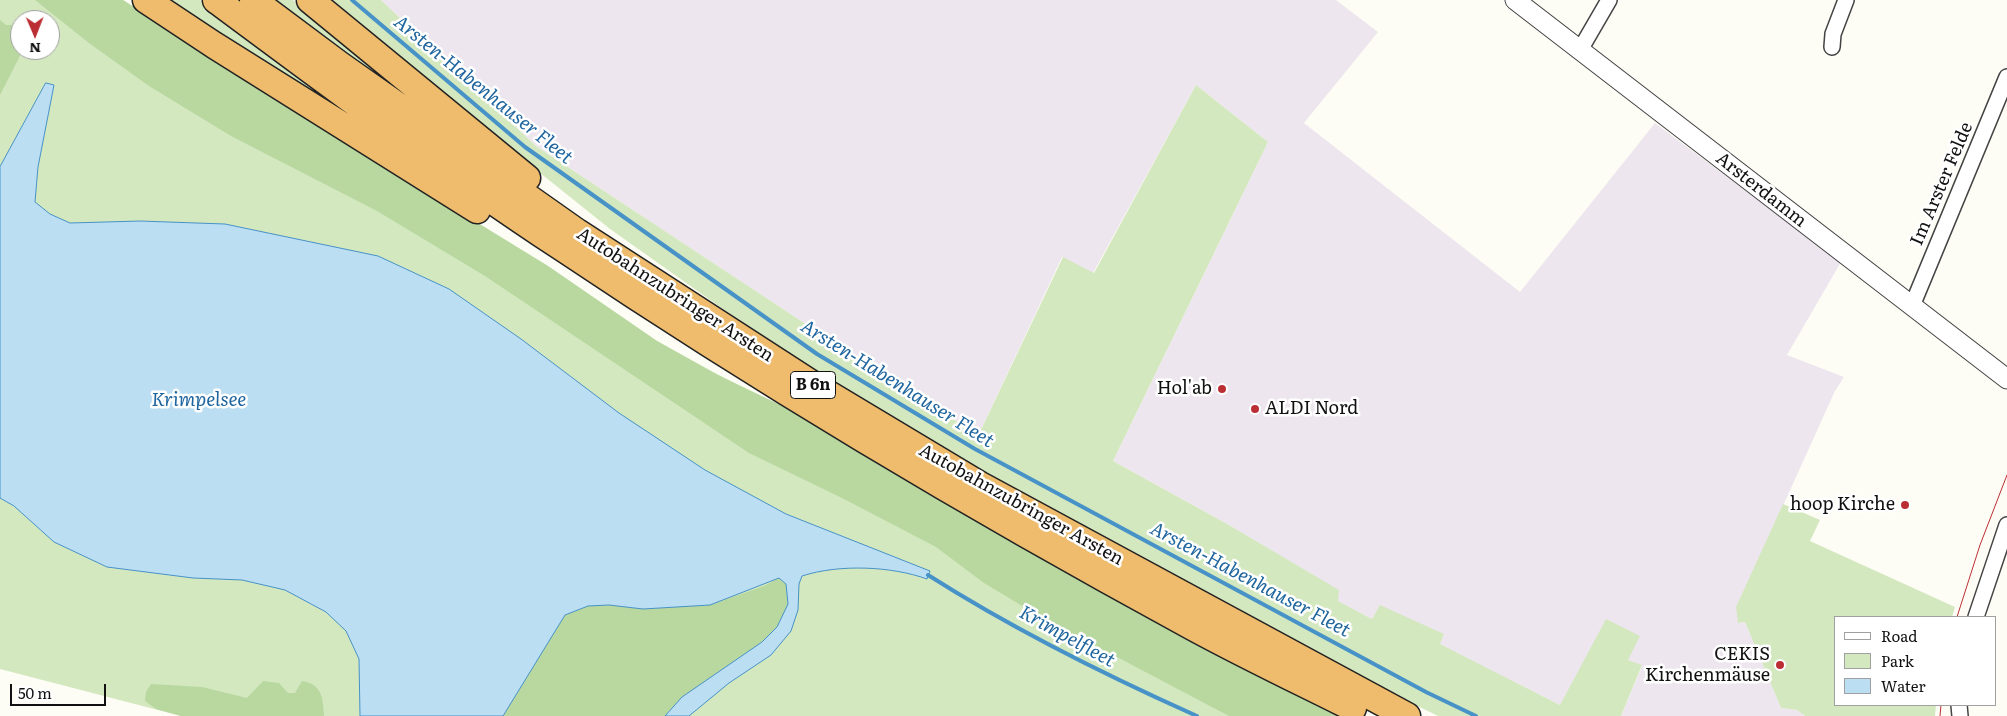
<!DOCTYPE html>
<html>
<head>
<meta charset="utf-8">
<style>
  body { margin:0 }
  #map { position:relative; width:2007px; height:716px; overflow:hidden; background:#fefdf5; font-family:Literata,serif }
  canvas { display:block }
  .legend { position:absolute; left:1834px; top:616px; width:162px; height:90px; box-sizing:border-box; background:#fff; border:1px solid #a0a0a0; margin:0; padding:6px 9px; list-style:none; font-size:15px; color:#111 }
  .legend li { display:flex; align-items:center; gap:10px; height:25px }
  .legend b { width:25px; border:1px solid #a0a0a0 }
  .north { position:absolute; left:10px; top:10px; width:50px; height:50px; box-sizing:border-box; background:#fff; border:1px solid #a0a0a0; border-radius:50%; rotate:179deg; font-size:14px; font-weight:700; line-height:20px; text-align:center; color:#111 }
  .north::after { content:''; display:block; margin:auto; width:18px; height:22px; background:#bb2f34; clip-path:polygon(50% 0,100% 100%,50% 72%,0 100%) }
  .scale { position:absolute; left:10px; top:684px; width:96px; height:22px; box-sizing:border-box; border:2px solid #111; border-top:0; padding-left:6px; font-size:15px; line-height:18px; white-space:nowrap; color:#111; -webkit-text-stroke:4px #fff; paint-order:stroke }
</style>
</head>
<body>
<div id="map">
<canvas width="2007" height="716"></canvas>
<ul class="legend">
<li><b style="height:6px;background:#fff"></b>Road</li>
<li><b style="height:14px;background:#d4e8c0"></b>Park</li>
<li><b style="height:14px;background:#bcdef3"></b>Water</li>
</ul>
<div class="north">N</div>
<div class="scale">50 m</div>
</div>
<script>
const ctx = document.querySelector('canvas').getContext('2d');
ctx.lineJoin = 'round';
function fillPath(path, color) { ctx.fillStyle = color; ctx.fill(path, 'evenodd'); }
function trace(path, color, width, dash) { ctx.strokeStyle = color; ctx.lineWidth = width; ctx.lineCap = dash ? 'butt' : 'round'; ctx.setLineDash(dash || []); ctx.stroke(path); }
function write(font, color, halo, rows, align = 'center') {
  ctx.font = font + ' Literata,serif'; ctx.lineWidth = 5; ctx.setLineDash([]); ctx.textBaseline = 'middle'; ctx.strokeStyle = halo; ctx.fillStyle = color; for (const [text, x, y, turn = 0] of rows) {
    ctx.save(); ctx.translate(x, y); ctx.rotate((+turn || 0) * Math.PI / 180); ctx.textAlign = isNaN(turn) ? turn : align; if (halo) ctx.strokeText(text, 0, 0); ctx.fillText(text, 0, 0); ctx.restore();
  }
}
fillPath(new Path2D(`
  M 381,0 L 1336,0 L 1378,32 L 1304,123 L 1520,292 L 1655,123 L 1841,262 L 1787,355 L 1844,377 L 1835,391 L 1758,561 L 1738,623 L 1745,622 L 1781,708 L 1797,710 L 1805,716 L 1621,716 L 1642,666 L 1628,660 L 1560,705 L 1439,644 L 1444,635 L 1380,606 L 1372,619 L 1337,601 L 1338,590 L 1229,525 L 1113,461 L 1268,142 L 1196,85 L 1093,273 L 1062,257 L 979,434 L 930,406 L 536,146 Z`), '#eee6ee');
fillPath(new Path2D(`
  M 0,0 L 123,0 L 279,101 L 548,266 L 657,341 L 1340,716 L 181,716 L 0,669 ZM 20,20 L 50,20 L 50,50 L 20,50 Z
  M 157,0 L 200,0 L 406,151 Z
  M 265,0 L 293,0 L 440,120 Z
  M 324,0 L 381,0 L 536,146 L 930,406 L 979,434 L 1063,257 L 1094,273 L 1196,85 L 1268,142 L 1113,461 L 1229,525 L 1339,590 L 1338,601 L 1372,619 L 1380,605 L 1444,634 L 1440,644 L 1560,705 L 1606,619 L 1640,636 L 1628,660 L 1642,665 L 1621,716 L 1438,716 L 1308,652 L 967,462 L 778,348 L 610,229 Z
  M 1783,504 L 1820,520 L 1810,541 L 1955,607 L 1952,617 L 1836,617 L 1836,705 L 1936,705 L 1935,716 L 1805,716 L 1797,710 L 1781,708 L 1745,622 L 1738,623 L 1736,607 Z`), '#d4e8c0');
fillPath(new Path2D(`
  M 35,0 L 123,0 L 279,101 L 548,266 L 657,341 L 714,373 L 797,413 L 1340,716 L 1229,716 L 1039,616 L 984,583 L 936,547 L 844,499 L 749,453 L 485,276 L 377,211 L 231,136 L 149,86 L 89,43 Z
  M 0,20 L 6,25 L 20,25 L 20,50 L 23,50 L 0,95 Z
  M 779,578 L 786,584 L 788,604 L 777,627 L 762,642 L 682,697 L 665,716 L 503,716 L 565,615 L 588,606 L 609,605 L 643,609 L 710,605 L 764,586 Z
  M 263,681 L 279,683 L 288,693 L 295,693 L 302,681 C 322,684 323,698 324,716 L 181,716 L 156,709 L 145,701 L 146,692 L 151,684 L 202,687 L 247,698 Z`), '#b8d8a0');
const water = new Path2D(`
  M 46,83 L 54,85 L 38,167 L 35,202 L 50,214 L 70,223 L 140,221 L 225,224 L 378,256 L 449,289 L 521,339 L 619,413 L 705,470 L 786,514 L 930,571 L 927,579 C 891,566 839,564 802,576 L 799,584 L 798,610 L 791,631 L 771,655 L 729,683 L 689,716 L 665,716 L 682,697 L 762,642 L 777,627 L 788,604 L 786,584 L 779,578 L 710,605 L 643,609 L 609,605 L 588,606 L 565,615 L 503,716 L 360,716 L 359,659 L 346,631 L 326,612 L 285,590 L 242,580 L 193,578 L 107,567 L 54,542 L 14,506 L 0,498 L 0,167 Z`);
fillPath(water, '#bcdef3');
trace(water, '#4792c7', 1);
trace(new Path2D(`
  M 352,0 L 525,147 L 817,354 L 975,449 L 1426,692 L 1476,716
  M 928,575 C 1013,629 1105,675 1197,716`), '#4792c7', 4);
const minor = new Path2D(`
  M 1832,47 L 1833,34 L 1846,0
  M 1580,50 L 1609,0
  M 1912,306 L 2007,77
  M 1976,617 L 2007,525
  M 1959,705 L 1960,716`);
const tertiary = new Path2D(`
  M 1515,0 L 2007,379`);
const trunk = new Path2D(`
  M 146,0 L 214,45 L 477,210
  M 216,0 C 329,84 443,169 561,247 C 765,384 975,509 1191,626 C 1244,655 1299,681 1353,708
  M 253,0 L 340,65 L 577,232 L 815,386 L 980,485 L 1407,716
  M 310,0 L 527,178`);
trace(minor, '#444', 18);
trace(tertiary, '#444', 21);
trace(trunk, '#222', 29);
trace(minor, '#fff', 15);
trace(tertiary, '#fff', 19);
trace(trunk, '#eebc6c', 26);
trace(new Path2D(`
  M 1957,617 L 1980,545 L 2007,475
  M 1940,716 L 1941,705`), '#bb2f34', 1);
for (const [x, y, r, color] of [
  [1222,389,5,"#bb2f34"],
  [1255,409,5,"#bb2f34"],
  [1905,505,5,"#bb2f34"],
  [1780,665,5,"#bb2f34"]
]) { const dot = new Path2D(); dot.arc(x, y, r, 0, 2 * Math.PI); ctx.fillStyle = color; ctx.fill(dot); trace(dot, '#fff', 2); }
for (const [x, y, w] of [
  [813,385,45]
]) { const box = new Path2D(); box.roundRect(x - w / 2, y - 13.5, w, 27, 4); ctx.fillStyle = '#fff'; ctx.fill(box); trace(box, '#111', 1); }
write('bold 16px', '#111', null, [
  ["B 6n",813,385]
]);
write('18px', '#111', '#fff', [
  ["Im Arster Felde",1942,184,-67],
  ["Arsterdamm",1761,190,38],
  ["Autobahnzubringer Arsten",675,295,33],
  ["Autobahnzubringer Arsten",1021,505,29]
]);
write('18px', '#111', '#fff', [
  ["Hol'ab",1212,389],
  ["ALDI Nord",1265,409,"left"],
  ["hoop Kirche",1895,505],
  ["CEKIS",1770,655],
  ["Kirchenmäuse",1770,676]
], 'right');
write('italic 19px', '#1f659e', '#fff', [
  ["Arsten-Habenhauser Fleet",483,90,39],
  ["Arsten-Habenhauser Fleet",897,384,32],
  ["Krimpelsee",199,400],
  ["Arsten-Habenhauser Fleet",1250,580,28],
  ["Krimpelfleet",1067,637,29]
]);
</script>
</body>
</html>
